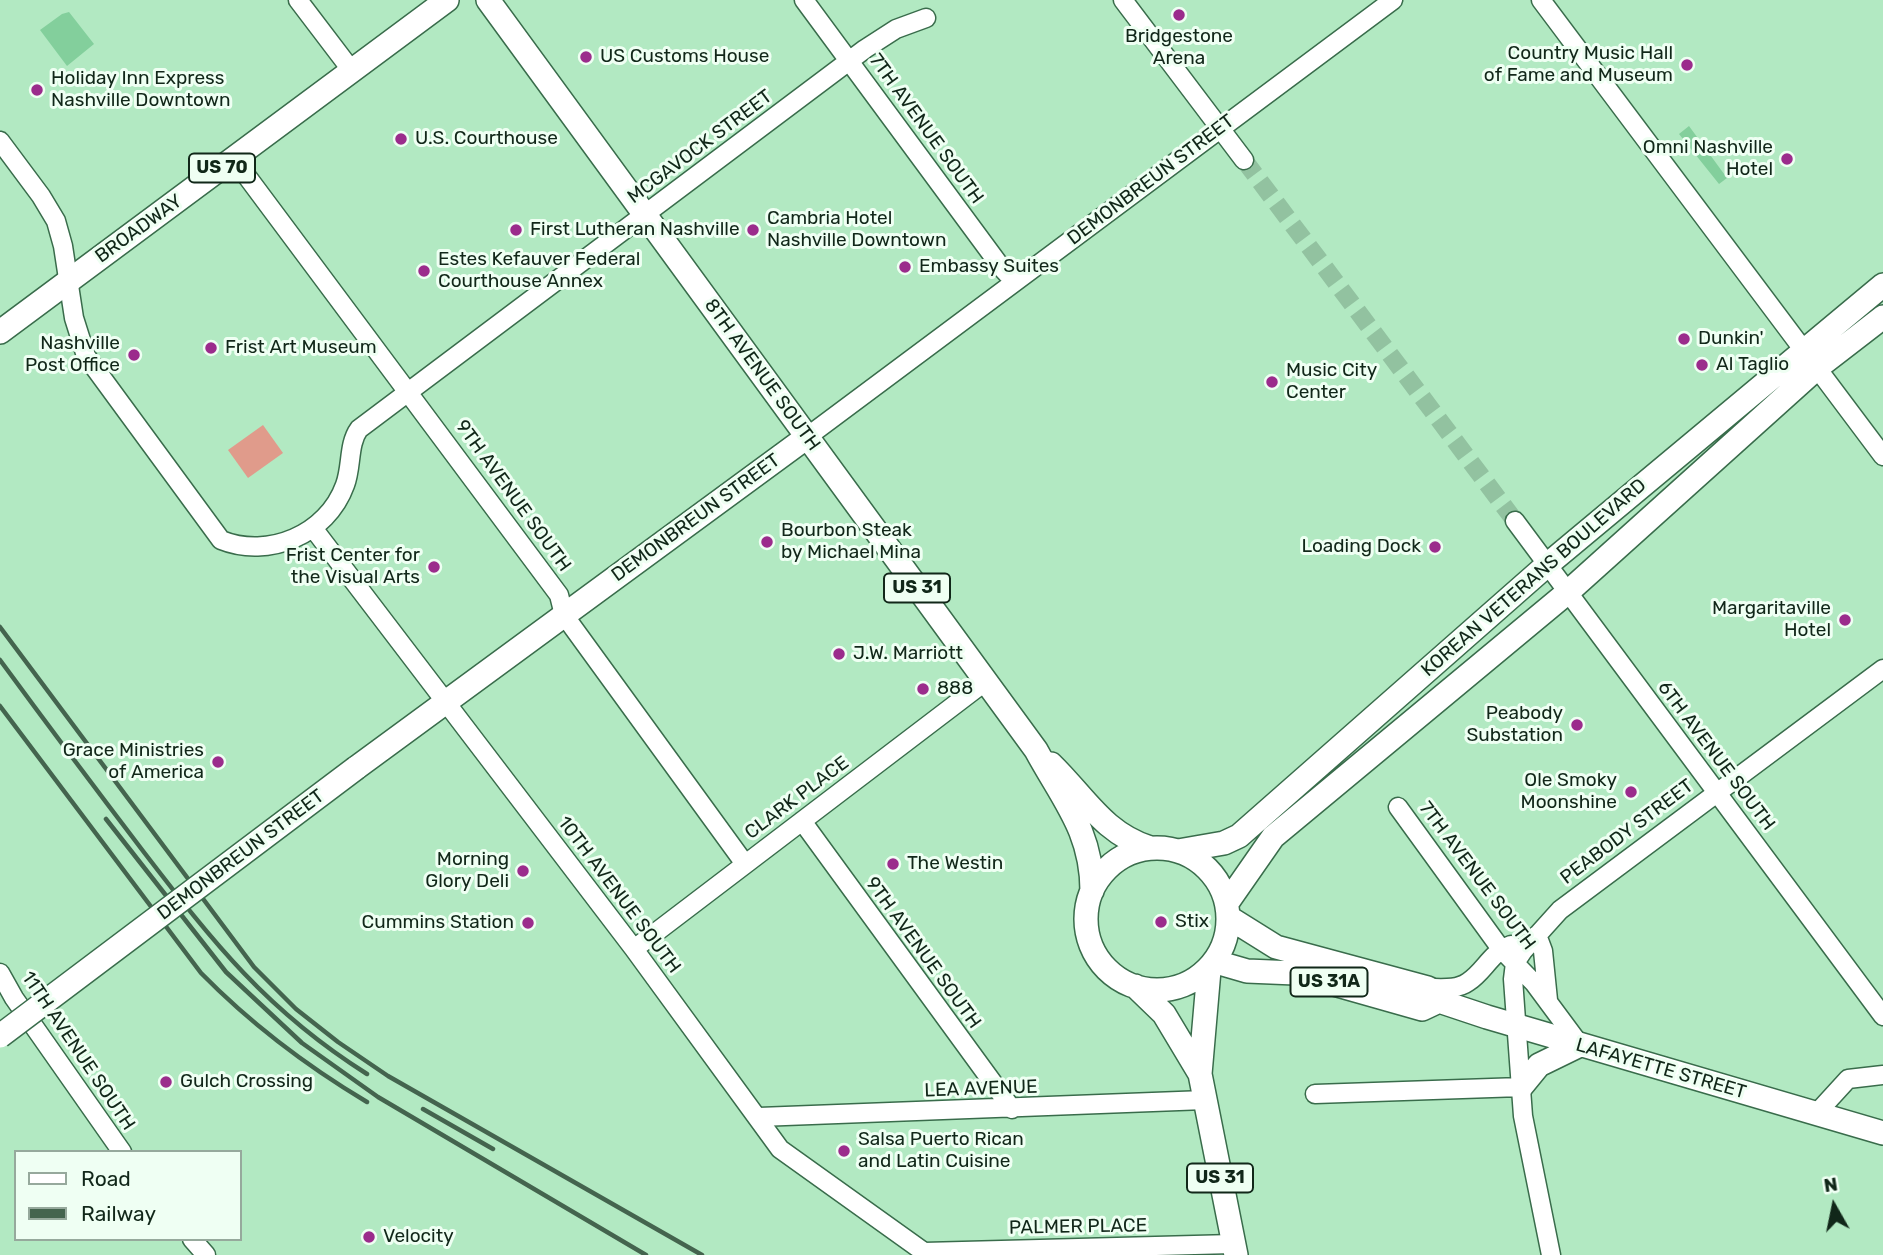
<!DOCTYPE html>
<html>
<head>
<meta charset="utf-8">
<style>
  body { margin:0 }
  #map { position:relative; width:1883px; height:1255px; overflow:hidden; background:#b2e9c2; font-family:Rubik,sans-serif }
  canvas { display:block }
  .legend { position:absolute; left:14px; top:1150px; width:228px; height:91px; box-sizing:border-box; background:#effff3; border:2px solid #96a99c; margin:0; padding:9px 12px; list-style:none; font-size:21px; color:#112719 }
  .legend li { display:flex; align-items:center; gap:14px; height:35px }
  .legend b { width:35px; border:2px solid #96a99c }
  .north { position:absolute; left:1799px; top:1171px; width:70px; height:70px; -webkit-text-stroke:5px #effff3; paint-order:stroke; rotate:351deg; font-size:19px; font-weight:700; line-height:28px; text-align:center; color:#112719 }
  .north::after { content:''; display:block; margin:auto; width:24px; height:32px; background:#112719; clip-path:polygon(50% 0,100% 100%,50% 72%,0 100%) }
</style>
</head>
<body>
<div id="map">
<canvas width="1883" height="1255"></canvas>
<ul class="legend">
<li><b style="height:9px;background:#fff"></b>Road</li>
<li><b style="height:9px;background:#44644e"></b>Railway</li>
</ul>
<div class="north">N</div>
</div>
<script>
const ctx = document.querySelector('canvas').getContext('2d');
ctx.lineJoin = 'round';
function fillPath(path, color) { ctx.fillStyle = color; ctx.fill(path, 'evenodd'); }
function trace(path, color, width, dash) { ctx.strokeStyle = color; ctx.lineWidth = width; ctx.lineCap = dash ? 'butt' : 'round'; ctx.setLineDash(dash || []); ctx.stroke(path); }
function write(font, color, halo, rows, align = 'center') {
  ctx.font = font + ' Rubik,sans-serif'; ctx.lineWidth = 6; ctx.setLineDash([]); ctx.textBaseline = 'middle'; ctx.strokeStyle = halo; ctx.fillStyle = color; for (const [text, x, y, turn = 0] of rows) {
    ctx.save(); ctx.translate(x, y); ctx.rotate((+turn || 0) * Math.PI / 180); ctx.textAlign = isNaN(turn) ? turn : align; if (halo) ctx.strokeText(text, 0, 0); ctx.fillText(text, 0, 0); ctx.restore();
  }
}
fillPath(new Path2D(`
  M 263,425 L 283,453 L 248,478 L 228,450 Z`), '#e09b8b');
fillPath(new Path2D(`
  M 69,12 L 94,44 L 67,66 L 40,30 L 62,14 Z
  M 1689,126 L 1727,178 L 1719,184 L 1679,134 Z`), '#83cf9c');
trace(new Path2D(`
  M 1244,160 L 1515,521`), '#92c2a0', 18, [18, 9]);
const minor = new Path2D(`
  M 298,0 L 352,71
  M 804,0 L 1001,267 L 1015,282
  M 1123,0 L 1244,160
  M 1541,0 L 1883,456
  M 0,141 L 41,196 L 56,221 L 63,246 L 74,318 L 86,356 L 221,540 C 268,559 327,535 345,485 C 352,467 348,444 359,429 L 865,49 L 896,29 L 926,18
  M 234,159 L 559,595 L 564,615 L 745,864
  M 807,437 L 1393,0
  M 1515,521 L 1883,1016
  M 313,528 L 634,949 L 780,1149 L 924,1252 L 1233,1244
  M 1398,807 L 1501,949 L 1534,983 L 1580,1045
  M 802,821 L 1012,1109
  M 1537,935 L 1543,951 L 1548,1000
  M 634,949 L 986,681
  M 0,973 L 14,998 L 122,1152
  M 1428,988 C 1441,988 1457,990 1468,982 C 1485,971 1490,953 1511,945
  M 1315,1094 L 1521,1087
  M 1816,1114 L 1848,1079 L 1883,1075
  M 759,1117 L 1205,1100
  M 192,1239 L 206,1255
  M 1551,1255 L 1523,1116 L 1513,979 L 1515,963 L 1523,951 L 1560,910 L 1883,669`);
const major = new Path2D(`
  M 488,0 L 1036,750 C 1063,800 1092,831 1092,891
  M 0,332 L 447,0
  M 1051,764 C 1085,797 1103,833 1150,848
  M 356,768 L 807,437
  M1086 919a71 71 0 1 1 142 0a71 71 0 1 1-142 0Z
  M 1178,851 L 1224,843 L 1239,836 L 1547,565 L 1883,285
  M 1227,903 L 1273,837 L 1568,592 L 1817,368 L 1883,317
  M 1228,917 L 1276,947 L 1428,988 L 1439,1001 L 1487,1017 L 1883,1133
  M 1216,962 L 1247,971 L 1295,973 L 1422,1009 L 1439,1001
  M 1209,970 L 1200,1074 L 1236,1255
  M 1135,986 L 1164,1014 L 1200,1074
  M 1521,1087 L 1539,1065 L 1580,1045`);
trace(minor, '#396c4b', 21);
trace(major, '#396c4b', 26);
trace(minor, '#fff', 18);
trace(major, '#fff', 23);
trace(new Path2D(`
  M 0,627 L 254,967 L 296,1009 L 338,1042 L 388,1076 L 702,1255
  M 0,660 C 47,724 95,788 143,851 C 213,942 267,1011 367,1074
  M 0,706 L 201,973 C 252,1025 305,1065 367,1102
  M 106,819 L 226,972 L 302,1043 L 378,1097 L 646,1255
  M 423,1109 L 493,1149`), '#44644e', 4.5);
const majorBridge = new Path2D(`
  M 0,1036 L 356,768`);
trace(majorBridge, '#396c4b', 26, []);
trace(majorBridge, '#fff', 23);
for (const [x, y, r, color] of [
  [1179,15,7,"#9b2c8c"],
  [586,57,7,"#9b2c8c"],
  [1687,65,7,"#9b2c8c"],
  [37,90,7,"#9b2c8c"],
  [401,139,7,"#9b2c8c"],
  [1787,159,7,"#9b2c8c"],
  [516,230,7,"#9b2c8c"],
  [753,230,7,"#9b2c8c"],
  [905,267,7,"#9b2c8c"],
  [424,271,7,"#9b2c8c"],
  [1684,339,7,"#9b2c8c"],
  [211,348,7,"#9b2c8c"],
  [134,355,7,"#9b2c8c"],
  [1702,365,7,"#9b2c8c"],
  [1272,382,7,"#9b2c8c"],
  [767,542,7,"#9b2c8c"],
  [1435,547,7,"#9b2c8c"],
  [434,567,7,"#9b2c8c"],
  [1845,620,7,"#9b2c8c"],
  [839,654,7,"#9b2c8c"],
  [923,689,7,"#9b2c8c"],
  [1577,725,7,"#9b2c8c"],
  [218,762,7,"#9b2c8c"],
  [1631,792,7,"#9b2c8c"],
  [893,864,7,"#9b2c8c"],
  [523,871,7,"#9b2c8c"],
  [1161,922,7,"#9b2c8c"],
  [528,923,7,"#9b2c8c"],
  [166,1082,7,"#9b2c8c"],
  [844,1151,7,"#9b2c8c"],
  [369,1237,7,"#9b2c8c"]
]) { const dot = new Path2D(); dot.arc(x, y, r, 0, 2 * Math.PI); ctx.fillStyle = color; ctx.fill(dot); trace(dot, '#effff3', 2.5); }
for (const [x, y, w] of [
  [222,168,66],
  [917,588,66],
  [1329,982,77],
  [1220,1178,66]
]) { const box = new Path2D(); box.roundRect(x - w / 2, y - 14.5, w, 29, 5); ctx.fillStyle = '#effff3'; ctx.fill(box); trace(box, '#112719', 2); }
write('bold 18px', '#112719', null, [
  ["US 70",222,168],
  ["US 31",917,588],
  ["US 31A",1329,982],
  ["US 31",1220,1178]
]);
write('19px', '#112719', '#effff3', [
  ["Bridgestone",1179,37,"center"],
  ["Arena",1179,59,"center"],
  ["Country Music Hall",1673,54,"right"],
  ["of Fame and Museum",1673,76,"right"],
  ["US Customs House",600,57],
  ["Holiday Inn Express",51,79],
  ["Nashville Downtown",51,101],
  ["U.S. Courthouse",415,139],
  ["Omni Nashville",1773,148,"right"],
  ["Hotel",1773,170,"right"],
  ["Cambria Hotel",767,219],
  ["Nashville Downtown",767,241],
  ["First Lutheran Nashville",530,230],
  ["Estes Kefauver Federal",438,260],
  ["Courthouse Annex",438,282],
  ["Embassy Suites",919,267],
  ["Dunkin'",1698,339],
  ["Nashville",120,344,"right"],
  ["Post Office",120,366,"right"],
  ["Frist Art Museum",225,348],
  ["Al Taglio",1716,365],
  ["Music City",1286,371],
  ["Center",1286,393],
  ["Bourbon Steak",781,531],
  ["by Michael Mina",781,553],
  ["Loading Dock",1421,547,"right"],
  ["Frist Center for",420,556,"right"],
  ["the Visual Arts",420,578,"right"],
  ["Margaritaville",1831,609,"right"],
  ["Hotel",1831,631,"right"],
  ["J.W. Marriott",853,654],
  ["888",937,689],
  ["Peabody",1563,714,"right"],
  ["Substation",1563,736,"right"],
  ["Grace Ministries",204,751,"right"],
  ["of America",204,773,"right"],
  ["Ole Smoky",1617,781,"right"],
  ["Moonshine",1617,803,"right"],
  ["Morning",509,860,"right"],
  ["Glory Deli",509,882,"right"],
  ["The Westin",907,864],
  ["Stix",1175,922],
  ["Cummins Station",514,923,"right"],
  ["Gulch Crossing",180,1082],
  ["Salsa Puerto Rican",858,1140],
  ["and Latin Cuisine",858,1162],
  ["Velocity",383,1237]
], 'left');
write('19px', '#112719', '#effff3', [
  ["7TH AVENUE SOUTH",926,129,54],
  ["MCGAVOCK STREET",700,147,-37],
  ["DEMONBREUN STREET",1151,180,-37],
  ["BROADWAY",139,229,-36],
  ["8TH AVENUE SOUTH",762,375,54],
  ["9TH AVENUE SOUTH",513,496,54],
  ["DEMONBREUN STREET",696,518,-36],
  ["KOREAN VETERANS BOULEVARD",1534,578,-41],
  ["6TH AVENUE SOUTH",1716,756,53],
  ["CLARK PLACE",797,798,-37],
  ["PEABODY STREET",1627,832,-37],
  ["DEMONBREUN STREET",241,855,-37],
  ["7TH AVENUE SOUTH",1477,876,53],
  ["10TH AVENUE SOUTH",619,895,53],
  ["9TH AVENUE SOUTH",923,953,54],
  ["11TH AVENUE SOUTH",78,1051,56],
  ["LAFAYETTE STREET",1661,1069,16],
  ["LEA AVENUE",981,1089,-2],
  ["PALMER PLACE",1078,1227,-1]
]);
</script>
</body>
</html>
